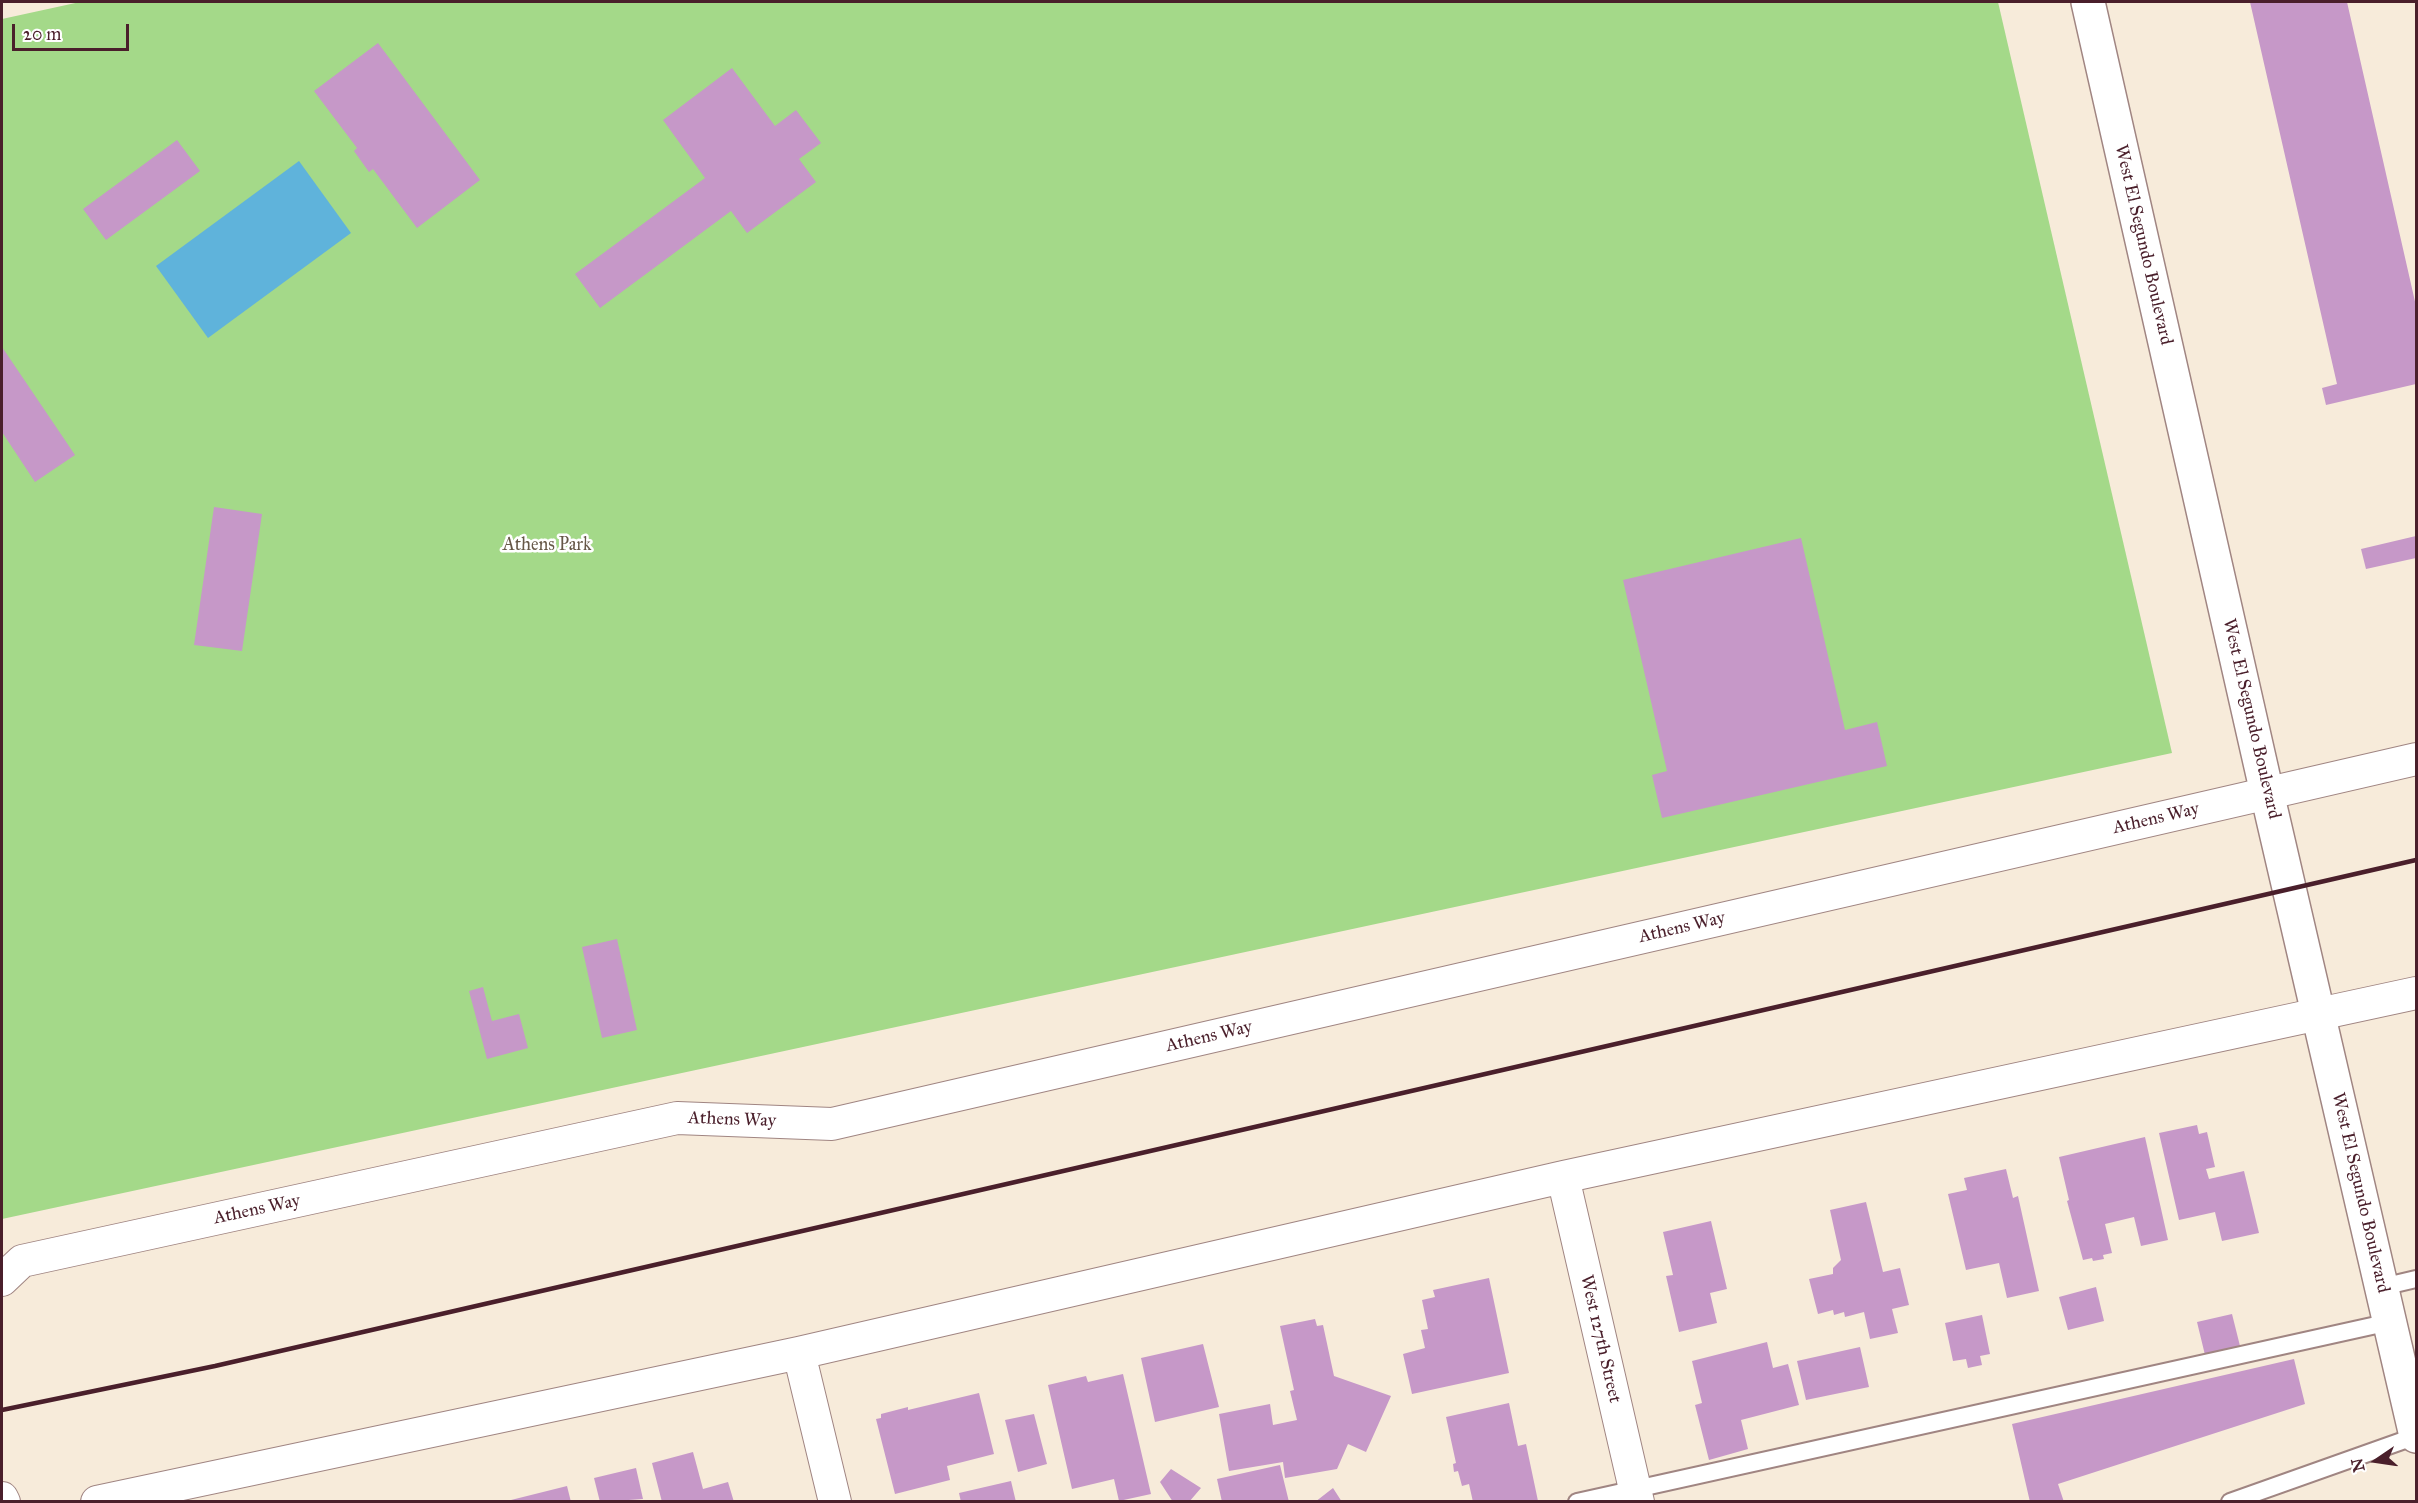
<!DOCTYPE html>
<html>
<head>
<meta charset="utf-8">
<style>
  body { margin:0 }
  #map { position:relative; width:2418px; height:1503px; overflow:hidden; background:#f7ebda; font-family:"IM FELL Great Primer",serif }
  canvas { display:block }
  .frame { position:absolute; inset:0; border:3px solid #4a1f2b; pointer-events:none }
  .north { position:absolute; left:2346px; top:1431px; width:60px; height:60px; -webkit-text-stroke:4px #fff; paint-order:stroke; rotate:257deg; font-size:16px; font-weight:700; line-height:24px; text-align:center; color:#4a1f2b }
  .north::after { content:''; display:block; margin:auto; width:21px; height:27px; background:#4a1f2b; clip-path:polygon(50% 0,100% 100%,50% 72%,0 100%) }
  .scale { position:absolute; left:12px; top:24px; width:117px; height:27px; box-sizing:border-box; border:3px solid #4a1f2b; border-top:0; padding-left:8px; font-size:18px; line-height:21px; white-space:nowrap; color:#4a1f2b; -webkit-text-stroke:4px #fff; paint-order:stroke }
</style>
</head>
<body>
<div id="map">
<canvas width="2418" height="1503"></canvas>
<div class="frame"></div>
<div class="north">N</div>
<div class="scale">20 m</div>
</div>
<script>
const ctx = document.querySelector('canvas').getContext('2d');
ctx.lineJoin = 'round';
function fillPath(path, color) { ctx.fillStyle = color; ctx.fill(path, 'evenodd'); }
function trace(path, color, width, dash) { ctx.strokeStyle = color; ctx.lineWidth = width; ctx.lineCap = dash ? 'butt' : 'round'; ctx.setLineDash(dash || []); ctx.stroke(path); }
function write(font, color, halo, rows, align = 'center') {
  ctx.font = font + ' "IM FELL Great Primer",serif'; ctx.lineWidth = 5; ctx.setLineDash([]); ctx.textBaseline = 'middle'; ctx.strokeStyle = halo; ctx.fillStyle = color; for (const [text, x, y, turn = 0] of rows) {
    ctx.save(); ctx.translate(x, y); ctx.rotate((+turn || 0) * Math.PI / 180); ctx.textAlign = isNaN(turn) ? turn : align; if (halo) ctx.strokeText(text, 0, 0); ctx.fillText(text, 0, 0); ctx.restore();
  }
}
fillPath(new Path2D(`
  M 80,2 L 1998,2 L 2172,753 L 2,1219 L 2,19 Z`), '#a4d989');
fillPath(new Path2D(`
  M 299,161 L 351,233 L 208,338 L 156,266 Z`), '#5fb3db');
fillPath(new Path2D(`
  M 2250,2 L 2347,2 L 2416,306 L 2416,384 L 2326,405 L 2322,388 L 2337,384 Z
  M 378,43 L 480,180 L 417,228 L 373,169 L 369,172 L 354,151 L 357,148 L 314,91 Z
  M 732,68 L 775,126 L 796,110 L 821,143 L 799,159 L 816,182 L 747,233 L 731,211 L 600,308 L 575,274 L 705,178 L 663,120 Z
  M 177,140 L 200,171 L 106,240 L 83,209 Z
  M 2,347 L 75,455 L 35,482 L 2,432 Z
  M 214,507 L 262,514 L 242,651 L 194,645 Z
  M 2416,536 L 2416,558 L 2366,569 L 2361,549 Z
  M 1801,538 L 1845,730 L 1877,722 L 1887,766 L 1662,818 L 1652,775 L 1667,771 L 1623,580 Z
  M 617,939 L 637,1030 L 602,1038 L 582,947 Z
  M 483,987 L 492,1021 L 519,1014 L 528,1048 L 487,1059 L 469,991 Z
  M 2197,1125 L 2199,1134 L 2207,1132 L 2215,1167 L 2206,1169 L 2209,1179 L 2244,1171 L 2259,1233 L 2222,1241 L 2215,1212 L 2179,1220 L 2159,1133 Z
  M 2145,1137 L 2168,1240 L 2141,1246 L 2134,1217 L 2105,1224 L 2112,1253 L 2103,1255 L 2104,1259 L 2093,1261 L 2092,1258 L 2083,1260 L 2067,1201 L 2069,1200 L 2059,1157 Z
  M 2006,1169 L 2013,1198 L 2018,1196 L 2039,1291 L 2007,1298 L 1999,1263 L 1966,1270 L 1948,1194 L 1967,1190 L 1964,1178 Z
  M 1866,1202 L 1883,1272 L 1900,1268 L 1909,1305 L 1892,1309 L 1898,1333 L 1870,1339 L 1864,1312 L 1845,1317 L 1844,1312 L 1834,1315 L 1833,1310 L 1818,1314 L 1809,1279 L 1833,1274 L 1833,1268 L 1841,1260 L 1830,1210 Z
  M 1711,1221 L 1727,1289 L 1710,1293 L 1717,1323 L 1679,1332 L 1666,1276 L 1673,1275 L 1663,1232 Z
  M 1489,1278 L 1509,1373 L 1412,1394 L 1403,1354 L 1425,1348 L 1421,1330 L 1428,1329 L 1422,1300 L 1435,1297 L 1433,1290 Z
  M 2096,1287 L 2104,1321 L 2068,1330 L 2059,1297 Z
  M 2232,1314 L 2240,1346 L 2205,1355 L 2197,1322 Z
  M 1982,1315 L 1990,1354 L 1980,1356 L 1982,1365 L 1968,1368 L 1966,1359 L 1953,1361 L 1945,1323 Z
  M 1315,1319 L 1317,1326 L 1323,1325 L 1334,1376 L 1391,1396 L 1366,1452 L 1348,1444 L 1337,1469 L 1285,1478 L 1283,1462 L 1229,1471 L 1219,1414 L 1270,1404 L 1273,1425 L 1297,1420 L 1290,1391 L 1294,1390 L 1280,1326 Z
  M 1767,1342 L 1773,1368 L 1788,1364 L 1799,1405 L 1741,1420 L 1748,1449 L 1709,1460 L 1695,1405 L 1702,1403 L 1692,1361 Z
  M 1203,1344 L 1219,1407 L 1155,1422 L 1141,1358 Z
  M 1860,1347 L 1869,1387 L 1806,1400 L 1797,1361 Z
  M 2294,1359 L 2305,1404 L 2058,1484 L 2064,1502 L 2030,1502 L 2012,1424 Z
  M 1123,1374 L 1151,1494 L 1119,1501 L 1114,1479 L 1072,1489 L 1048,1385 L 1086,1376 L 1088,1382 Z
  M 979,1393 L 994,1454 L 947,1466 L 950,1480 L 895,1494 L 876,1419 L 881,1418 L 881,1414 L 908,1407 L 908,1410 Z
  M 1509,1403 L 1518,1446 L 1526,1444 L 1538,1501 L 1473,1502 L 1469,1484 L 1462,1486 L 1458,1471 L 1454,1472 L 1453,1464 L 1456,1463 L 1446,1417 Z
  M 1034,1414 L 1047,1464 L 1018,1472 L 1005,1420 Z
  M 693,1452 L 703,1489 L 728,1482 L 734,1502 L 662,1502 L 652,1463 Z
  M 1280,1465 L 1289,1502 L 1222,1502 L 1217,1479 Z
  M 636,1468 L 643,1499 L 600,1502 L 594,1478 Z
  M 1171,1469 L 1201,1488 L 1189,1502 L 1173,1502 L 1160,1482 Z
  M 1011,1481 L 1016,1502 L 961,1502 L 959,1493 Z
  M 567,1486 L 571,1502 L 507,1502 L 507,1501 Z
  M 1333,1488 L 1342,1502 L 1315,1502 Z`), '#c698c8');
const service = new Path2D(`
  M 2382,1287 L 2416,1279
  M 1577,1502 L 2390,1322
  M 2230,1502 L 2416,1436`);
const minor = new Path2D(`
  M 1563,1177 L 1638,1502
  M 2,1280 L 22,1261 L 677,1118 L 832,1124 L 2416,759
  M 799,1353 L 835,1502
  M 2,1498 L 4,1502
  M 97,1502 L 799,1353 L 1563,1177 L 2416,993`);
const primary = new Path2D(`
  M 2088,2 L 2267,793 L 2416,1436`);
trace(service, '#a08582', 20);
trace(minor, '#a08582', 34);
trace(primary, '#a08582', 36);
trace(service, '#fff', 16);
trace(minor, '#fff', 32);
trace(primary, '#fff', 33);
trace(new Path2D(`
  M 2,1410 L 215,1366 L 2416,860`), '#4a1f2b', 4.5);
write('18px', '#4a1f2b', '#fff', [
  ["West El Segundo Boulevard",2143,245,77],
  ["West El Segundo Boulevard",2251,719,77],
  ["Athens Way",2156,819,-13],
  ["Athens Way",1682,928,-13],
  ["Athens Way",1209,1037,-13],
  ["Athens Way",732,1120,2],
  ["West El Segundo Boulevard",2360,1193,77],
  ["Athens Way",257,1210,-12],
  ["West 127th Street",1600,1339,77]
]);
write('18px', '#655747', '#fff', [
  ["Athens Park",547,546]
]);
</script>
</body>
</html>
